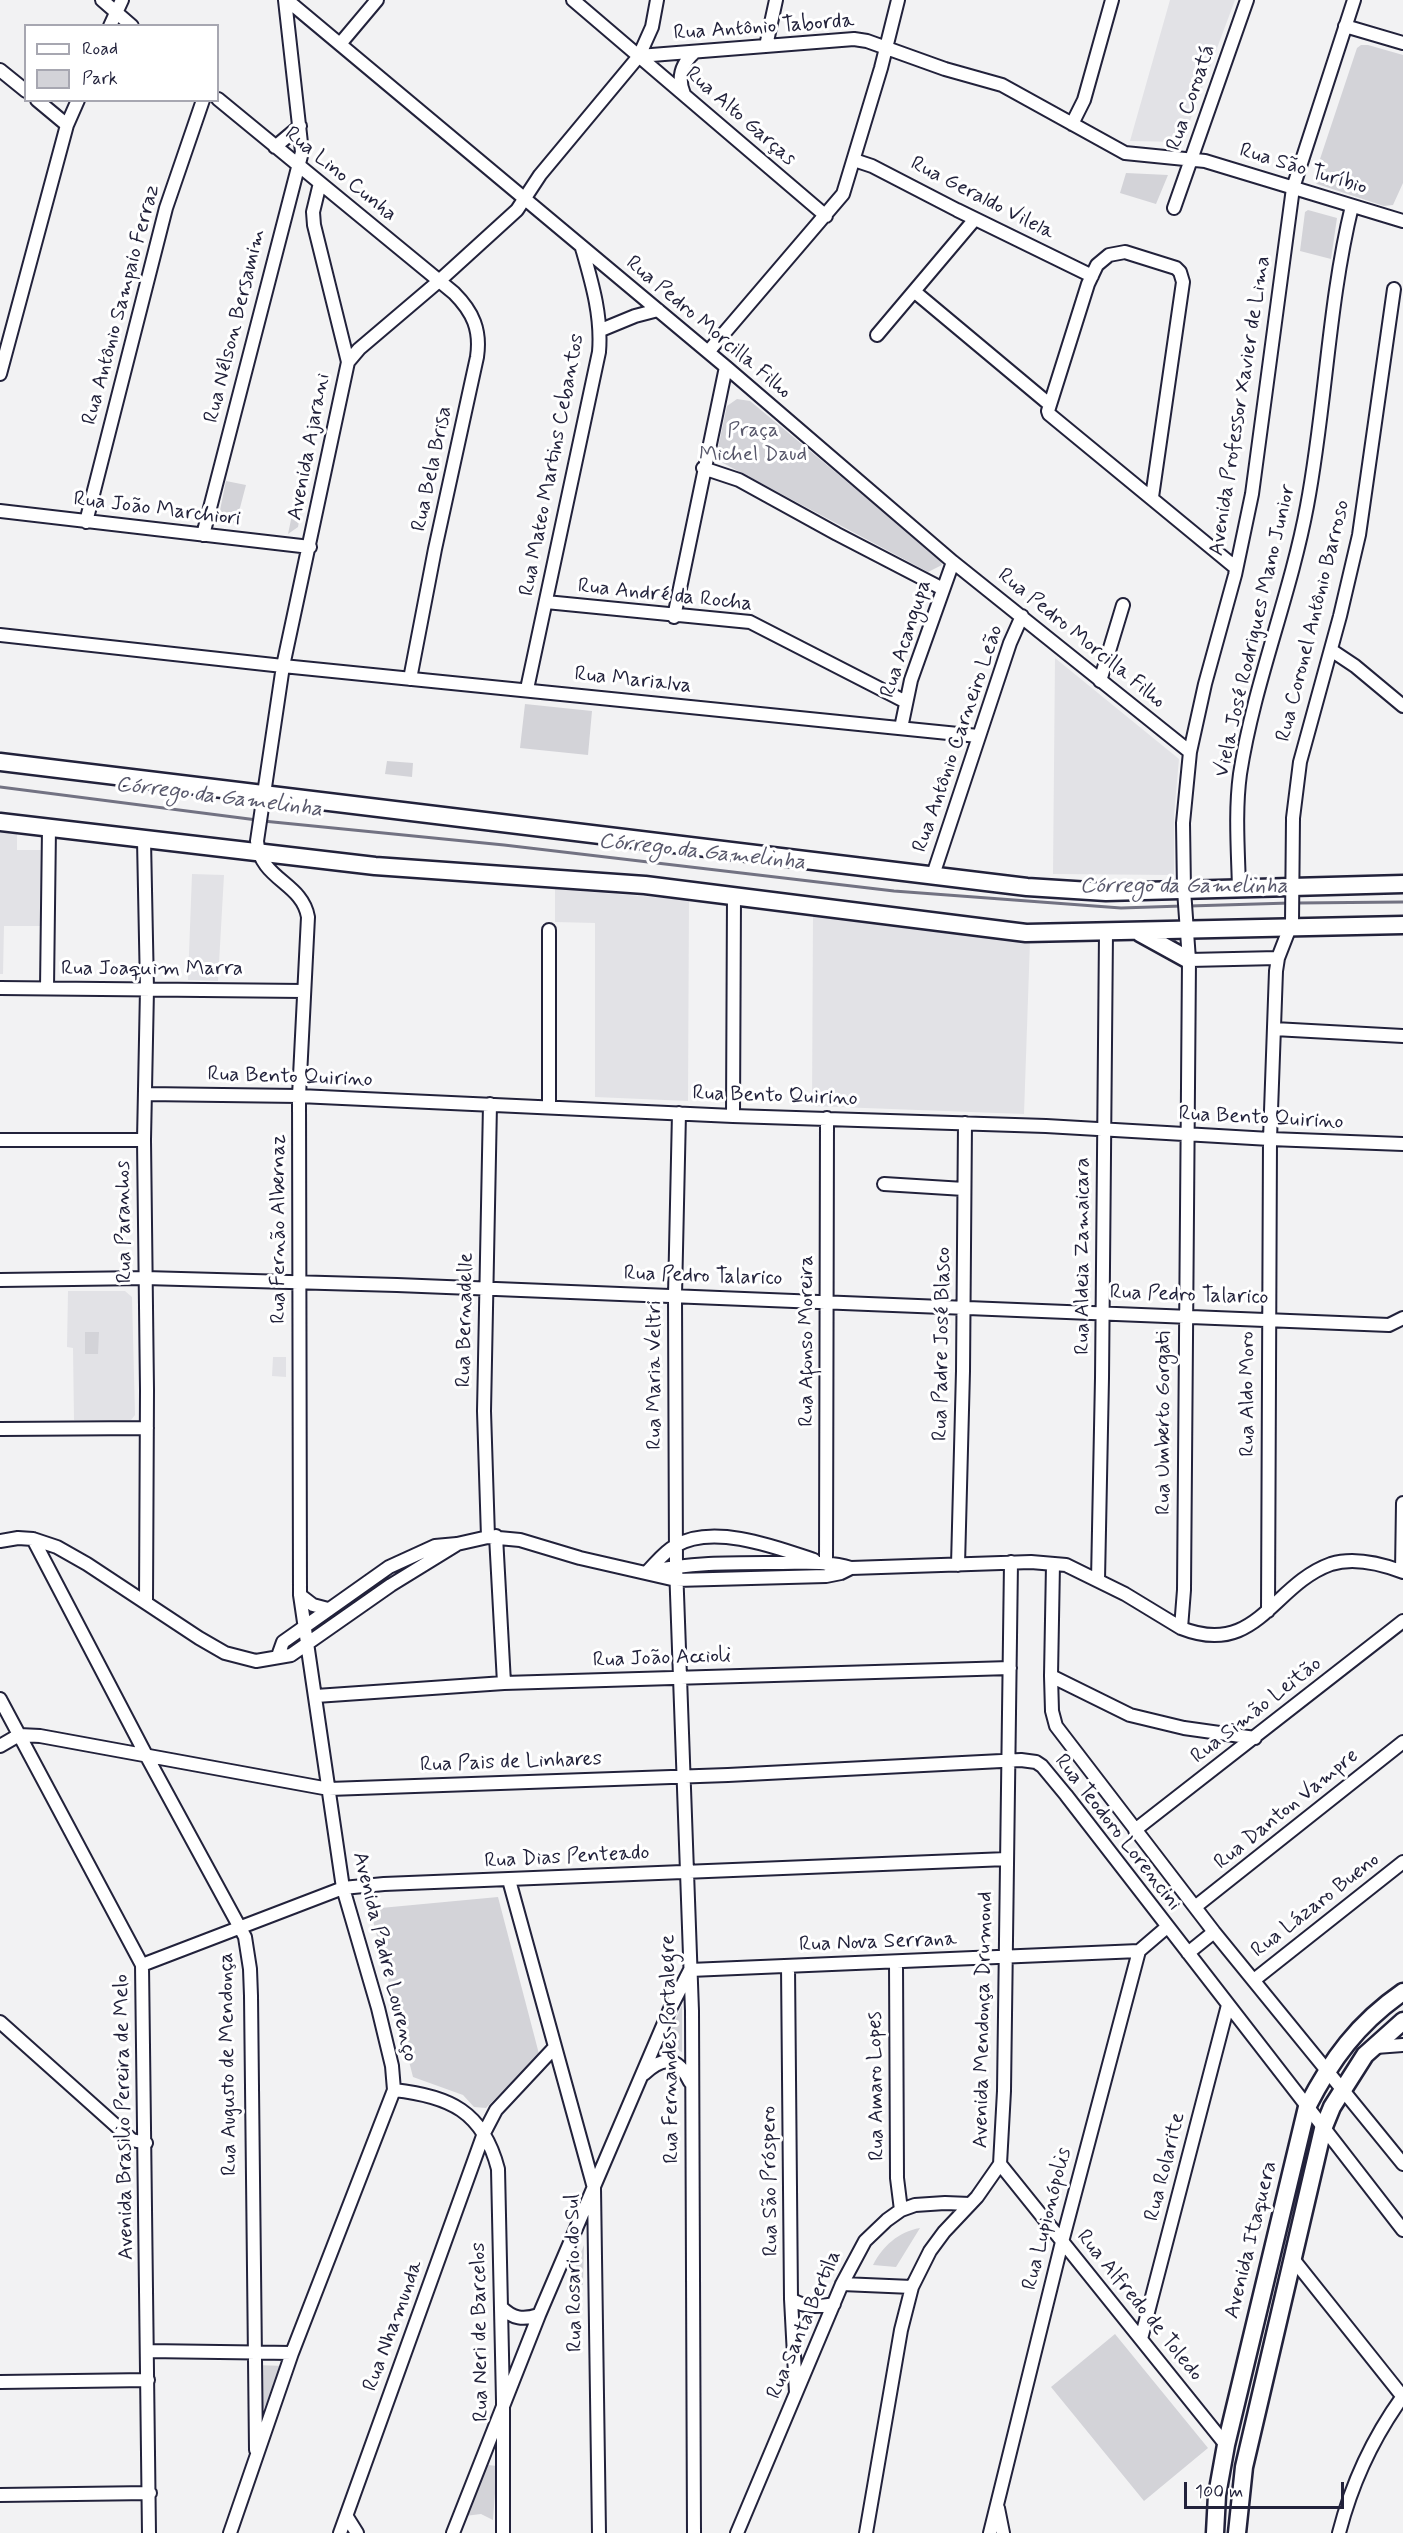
<!DOCTYPE html>
<html>
<head>
<meta charset="utf-8">
<style>
  body { margin:0 }
  #map { position:relative; width:1403px; height:2533px; overflow:hidden; background:#f2f2f3; font-family:Mynerve,sans-serif }
  canvas { display:block }
  .legend { position:absolute; left:24px; top:24px; width:195px; height:78px; box-sizing:border-box; background:#fff; border:2px solid #a7a7b1; margin:0; padding:8px 10px; list-style:none; font-size:18px; color:#22223b }
  .legend li { display:flex; align-items:center; gap:12px; height:30px }
  .legend b { width:30px; border:2px solid #a7a7b1 }
  .scale { position:absolute; left:1184px; top:2482px; width:160px; height:27px; box-sizing:border-box; border:3px solid #22223b; border-top:0; padding-left:8px; font-size:18px; line-height:21px; white-space:nowrap; color:#22223b; -webkit-text-stroke:4px #fff; paint-order:stroke }
</style>
</head>
<body>
<div id="map">
<canvas width="1403" height="2533"></canvas>
<ul class="legend">
<li><b style="height:8px;background:#fff"></b>Road</li>
<li><b style="height:16px;background:#d3d3d8"></b>Park</li>
</ul>
<div class="scale">100 m</div>
</div>
<script>
const ctx = document.querySelector('canvas').getContext('2d');
ctx.lineJoin = 'round';
function fillPath(path, color) { ctx.fillStyle = color; ctx.fill(path, 'evenodd'); }
function trace(path, color, width, dash) { ctx.strokeStyle = color; ctx.lineWidth = width; ctx.lineCap = dash ? 'butt' : 'round'; ctx.setLineDash(dash || []); ctx.stroke(path); }
function write(font, color, halo, rows, align = 'center') {
  ctx.font = font + ' Mynerve,sans-serif'; ctx.lineWidth = 6; ctx.setLineDash([]); ctx.textBaseline = 'middle'; ctx.strokeStyle = halo; ctx.fillStyle = color; for (const [text, x, y, turn = 0] of rows) {
    ctx.save(); ctx.translate(x, y); ctx.rotate((+turn || 0) * Math.PI / 180); ctx.textAlign = isNaN(turn) ? turn : align; if (halo) ctx.strokeText(text, 0, 0); ctx.fillText(text, 0, 0); ctx.restore();
  }
}
fillPath(new Path2D(`
  M 1170,0 L 1235,0 L 1182,142 L 1130,141 Z
  M 1055,658 L 1179,759 L 1174,816 L 1174,875 L 1053,874 Z
  M 0,832 L 17,834 L 17,850 L 42,850 L 42,926 L 4,926 L 3,974 L 0,974 Z
  M 192,874 L 224,875 L 218,981 L 188,980 Z
  M 555,889 L 689,900 L 688,1101 L 595,1097 L 595,923 L 555,922 Z
  M 813,916 L 1030,941 L 1024,1114 L 812,1106 Z
  M 68,1291 L 125,1291 L 132,1297 L 135,1415 L 131,1420 L 74,1420 L 73,1348 L 67,1347 Z
  M 273,1357 L 286,1357 L 286,1377 L 272,1376 Z`), '#e2e2e6');
fillPath(new Path2D(`
  M 1361,45 L 1368,45 L 1403,55 L 1403,183 L 1393,205 L 1384,206 L 1317,184 L 1313,180 L 1357,48 Z
  M 1126,173 L 1168,175 L 1156,204 L 1120,193 Z
  M 1308,210 L 1337,218 L 1331,259 L 1300,251 L 1305,212 Z
  M 737,399 L 750,401 L 940,559 L 942,565 L 928,572 L 723,463 L 717,452 L 727,406 Z
  M 226,481 L 246,485 L 236,523 L 218,520 Z
  M 297,491 L 304,492 L 298,527 L 288,534 Z
  M 525,704 L 592,711 L 588,755 L 520,748 Z
  M 387,761 L 413,763 L 412,777 L 385,774 Z
  M 85,1332 L 99,1332 L 98,1354 L 85,1354 Z
  M 498,1897 L 539,2054 L 486,2108 L 474,2107 L 463,2095 L 413,2077 L 370,1909 Z
  M 682,2005 L 682,2052 L 673,2048 L 663,2049 Z
  M 920,2228 L 896,2267 L 873,2265 C 883,2246 898,2232 920,2228 Z
  M 584,2245 L 583,2285 L 570,2281 Z
  M 1115,2334 L 1208,2448 L 1144,2501 L 1051,2387 Z
  M 256,2365 L 284,2366 L 263,2410 Z
  M 480,2464 L 497,2466 L 493,2520 L 481,2514 L 465,2516 Z`), '#d3d3d8');
trace(new Path2D(`
  M 0,787 L 257,820
  M 263,821 L 504,845 L 894,891 L 1121,908 L 1182,906
  M 1297,903 L 1403,902
  M 1189,906 L 1290,903`), '#727282', 3);
const minor = new Path2D(`
  M 102,0 L 132,26
  M 287,0 L 726,367 L 953,562 L 1190,752
  M 573,0 L 826,216
  M 110,26 L 122,0
  M 1345,26 L 1403,43
  M 340,44 L 377,0
  M 766,46 L 776,0
  M 639,56 L 854,39 L 867,41 L 945,69 L 1002,85 L 1125,153 L 1205,161 L 1403,221
  M 0,70 L 26,91
  M 684,94 C 677,77 681,64 695,52
  M 218,99 L 454,293 C 473,312 481,330 477,357 L 435,549 L 410,679
  M 37,100 L 67,125
  M 1072,124 L 1084,100 L 1112,0
  M 275,147 L 300,126
  M 854,160 L 872,166 L 957,210 L 1092,276
  M 320,183 L 313,212 L 314,225 L 348,362
  M 1174,208 L 1247,0
  M 915,292 L 1049,404
  M 601,330 L 635,316 L 658,310
  M 877,335 L 975,219
  M 708,352 L 843,194 L 881,68 L 898,0
  M 0,374 L 67,125 L 78,100
  M 703,468 L 739,480 L 837,534 L 943,589
  M 1152,497 L 1183,282 L 1180,272 L 1176,268 L 1125,252 L 1109,255 L 1097,265 L 1088,284 L 1048,411 L 1049,414 L 1236,568
  M 0,511 L 310,547
  M 86,522 L 166,208 L 203,100
  M 203,535 L 302,152 L 285,0
  M 546,602 L 750,622 L 906,702
  M 674,617 L 726,367
  M 0,635 L 283,666 L 978,736
  M 1331,650 L 1355,666 L 1403,706
  M 1100,681 L 1123,605
  M 527,689 L 599,352 C 602,316 592,283 582,248
  M 901,728 L 911,680 L 953,562
  M 144,840 L 147,989 L 144,1140 L 147,1390 L 146,1603
  M 933,875 L 1010,643 L 1022,616
  M 1239,888 C 1238,850 1235,811 1240,774 C 1254,683 1290,597 1307,506 C 1326,406 1328,304 1352,206
  M 1189,960 L 1278,958
  M 0,988 L 304,991
  M 47,988 L 49,828
  M 1274,1029 L 1403,1036
  M 146,1094 L 299,1096 L 733,1116 L 1046,1126 L 1270,1139 L 1403,1144
  M 549,1107 L 549,930
  M 679,1113 L 675,1295 L 676,1566 L 692,2011 L 694,2533
  M 733,1116 L 734,895
  M 0,1140 L 144,1140
  M 884,1184 L 964,1189
  M 0,1280 L 145,1278 L 397,1285 L 1389,1325 L 1403,1318
  M 0,1429 L 147,1428
  M 496,1536 L 504,1683
  M 488,1537 L 484,1411 L 490,1104
  M 33,1539 L 146,1755 L 245,1937 L 250,1969 L 251,1996 L 256,2450
  M 0,1541 L 18,1538 L 33,1539 L 57,1547 L 87,1564 L 199,1638 L 225,1653 L 256,1661 L 291,1655 L 391,1585 L 456,1545
  M 826,1564 L 827,1118
  M 1053,1564 L 1051,1676 L 1052,1711 L 1056,1726 L 1214,1932 L 1403,2164
  M 958,1565 L 963,1371 L 965,1123
  M 648,1571 C 656,1563 664,1552 675,1546 C 712,1523 776,1547 814,1560
  M 1402,1571 L 1403,1503
  M 648,1572 C 691,1562 737,1563 782,1563 C 805,1563 829,1561 851,1568 L 1031,1562 L 1066,1565 L 1125,1594 L 1181,1628 C 1257,1658 1272,1585 1331,1564 C 1354,1557 1382,1564 1403,1572
  M 1098,1580 L 1102,1378 L 1106,932
  M 300,1595 L 313,1605 L 328,1609
  M 1268,1611 L 1270,1139 L 1276,971 L 1278,958 L 1292,922 L 1293,818 L 1300,762 L 1340,616 L 1359,535 L 1394,289
  M 1181,1628 L 1184,1590 L 1189,960 L 1184,890 L 1183,823 L 1190,752 L 1205,684 L 1235,575 L 1252,494 L 1293,188 L 1354,0
  M 278,1656 L 283,1642 L 389,1567 L 435,1546 L 457,1544 L 488,1537 L 520,1540 L 580,1558 L 676,1580 L 826,1576 L 841,1573 L 851,1568
  M 1051,1676 L 1130,1715 L 1184,1728 L 1255,1738
  M 316,1696 L 504,1683 L 1010,1668
  M 0,1699 L 142,1965 L 149,2533
  M 0,1746 L 19,1735 L 40,1736 L 329,1789 L 728,1775 L 1021,1760 L 1036,1762 L 1042,1766 L 1066,1795 L 1403,2230
  M 1135,1830 L 1403,1621
  M 509,1880 L 594,2188 L 599,2533
  M 1195,1907 L 1403,1742
  M 1188,1953 L 1214,1932
  M 896,1962 L 897,2178 L 901,2210
  M 142,1965 L 343,1888 L 384,1884 L 1007,1859
  M 788,1966 L 791,2299 L 796,2393
  M 690,1970 L 1139,1951
  M 1254,1980 L 1403,1862
  M 0,2022 L 132,2140 L 146,2143
  M 1376,2047 L 1403,2045
  M 644,2074 C 664,2055 678,2057 690,2082
  M 394,2090 C 449,2096 483,2111 498,2169 L 503,2401 L 503,2533
  M 1000,2164 L 1226,2445
  M 1293,2259 L 1403,2397
  M 842,2284 L 912,2287
  M 791,2299 C 805,2308 818,2307 834,2304
  M 501,2307 C 513,2319 523,2320 539,2315
  M 1141,2339 L 1228,2005
  M 147,2351 L 292,2353
  M 0,2382 L 148,2380
  M 0,2495 L 150,2493
  M 998,2508 L 1003,2533
  M 347,2517 L 357,2533
  M 230,2533 L 292,2353 L 394,2090 L 392,2066 L 378,2008 L 343,1888 L 300,1595 L 299,1096 L 308,917 C 302,882 260,880 257,841 L 283,666 L 348,362 L 359,349 L 439,281 L 517,210 L 540,175 L 639,56 L 652,27 L 657,0
  M 340,2533 L 484,2133 L 496,2110 L 554,2048
  M 453,2533 L 539,2315 L 670,2009 L 690,1970
  M 737,2533 L 842,2284 L 865,2241 L 887,2220 L 901,2210 L 915,2205 L 945,2203 L 970,2204
  M 866,2533 L 901,2330 L 912,2287 L 930,2251 L 944,2232 L 977,2197 L 1000,2164 L 1004,2091 L 1011,1562
  M 990,2533 L 1062,2242 L 1139,1951 L 1167,1927
  M 1339,2533 C 1352,2482 1372,2439 1403,2396`);
const major = new Path2D(`
  M 0,762 L 1027,887 L 1106,892 L 1403,884
  M 0,822 L 375,866 L 645,885 L 1026,933 L 1403,925
  M 1140,933 L 1189,960
  M 1215,2533 L 1217,2495 L 1226,2445 L 1307,2107 C 1331,2060 1358,2023 1403,1992
  M 1237,2533 L 1244,2467 L 1323,2129 L 1332,2107 L 1365,2055 L 1403,2021`);
trace(minor, '#22223b', 16);
trace(major, '#22223b', 21);
trace(minor, '#fff', 12);
trace(major, '#fff', 16);
write('21px', '#22223b', '#fff', [
  ["Rua Antônio Taborda",764,28,-4],
  ["Rua Coroatá",1192,98,-71],
  ["Rua Alto Garças",740,117,41],
  ["Rua São Turíbio",1303,170,17],
  ["Rua Lino Cunha",340,175,39],
  ["Rua Geraldo Vilela",982,199,27],
  ["Rua Antônio Sampaio Ferraz",122,305,-75],
  ["Rua Nélson Bersamim",236,326,-76],
  ["Rua Pedro Morcilla Filho",708,328,40],
  ["Avenida Professor Xavier de Lima",1241,406,-81],
  ["Avenida Ajarani",310,447,-79],
  ["Rua Mateo Martins Cebantos",553,465,-79],
  ["Rua Bela Brisa",433,469,-78],
  ["Rua João Marchiori",157,510,7],
  ["Rua André da Rocha",665,596,6],
  ["Rua Coronel Antônio Barroso",1314,621,-76],
  ["Viela José Rodrigues Mano Junior",1256,631,-77],
  ["Rua Acangupa",907,639,-72],
  ["Rua Pedro Morcilla Filho",1081,639,39],
  ["Rua Marialva",633,681,6],
  ["Rua Antônio Carneiro Leão",959,739,-71],
  ["Rua Joaquim Marra",152,970],
  ["Rua Bento Quirino",290,1078,2],
  ["Rua Bento Quirino",775,1097,2],
  ["Rua Bento Quirino",1261,1119,3],
  ["Rua Paranhos",125,1222,-91],
  ["Rua Fernão Albernaz",280,1229,-90],
  ["Rua Aldeia Zamaicara",1084,1256,-90],
  ["Rua Pedro Talarico",703,1277,2],
  ["Rua Pedro Talarico",1189,1296,2],
  ["Rua Bernadelle",466,1320,-89],
  ["Rua Afonso Moreira",808,1341,-90],
  ["Rua Padre José Blasco",943,1344,-89],
  ["Rua Maria Veltri",656,1375,-90],
  ["Rua Aldo Moro",1249,1394,-90],
  ["Rua Umberto Gorgati",1165,1423,-90],
  ["Rua João Accioli",662,1659,-2],
  ["Rua Simão Leitão",1257,1711,-38],
  ["Rua Pais de Linhares",511,1763,-2],
  ["Rua Danton Vampre",1287,1810,-39],
  ["Rua Teodoro Lorencini",1117,1833,52],
  ["Rua Dias Penteado",567,1858,-3],
  ["Rua Lázaro Bueno",1316,1906,-38],
  ["Rua Nova Serrana",878,1943,-2],
  ["Avenida Padre Lourenço",384,1957,76],
  ["Avenida Mendonça Drumond",984,2020,-89],
  ["Rua Fernandes Portalegre",671,2049,-91],
  ["Rua Augusto de Mendonça",229,2064,-91],
  ["Rua Amaro Lopes",877,2086,-91],
  ["Avenida Brasilio Pereira de Melo",125,2117,-91],
  ["Rua Rolarite",1166,2167,-76],
  ["Rua São Próspero",771,2181,-91],
  ["Rua Lupionópolis",1048,2219,-76],
  ["Avenida Itaquera",1252,2240,-76],
  ["Rua Rosario do Sul",575,2273,-91],
  ["Rua Alfredo de Toledo",1139,2306,51],
  ["Rua Santa Bertila",805,2325,-67],
  ["Rua Nhamunda",394,2326,-70],
  ["Rua Neri de Barcelos",481,2332,-91]
]);
write('21px', '#57576a', '#fff', [
  ["Praça",753,432],
  ["Michel Daud",753,456]
]);
write('italic 22px', '#58586b', '#fff', [
  ["Córrego da Gamelinha",219,798,7],
  ["Córrego da Gamelinha",702,853,6],
  ["Córrego da Gamelinha",1184,887]
]);
</script>
</body>
</html>
